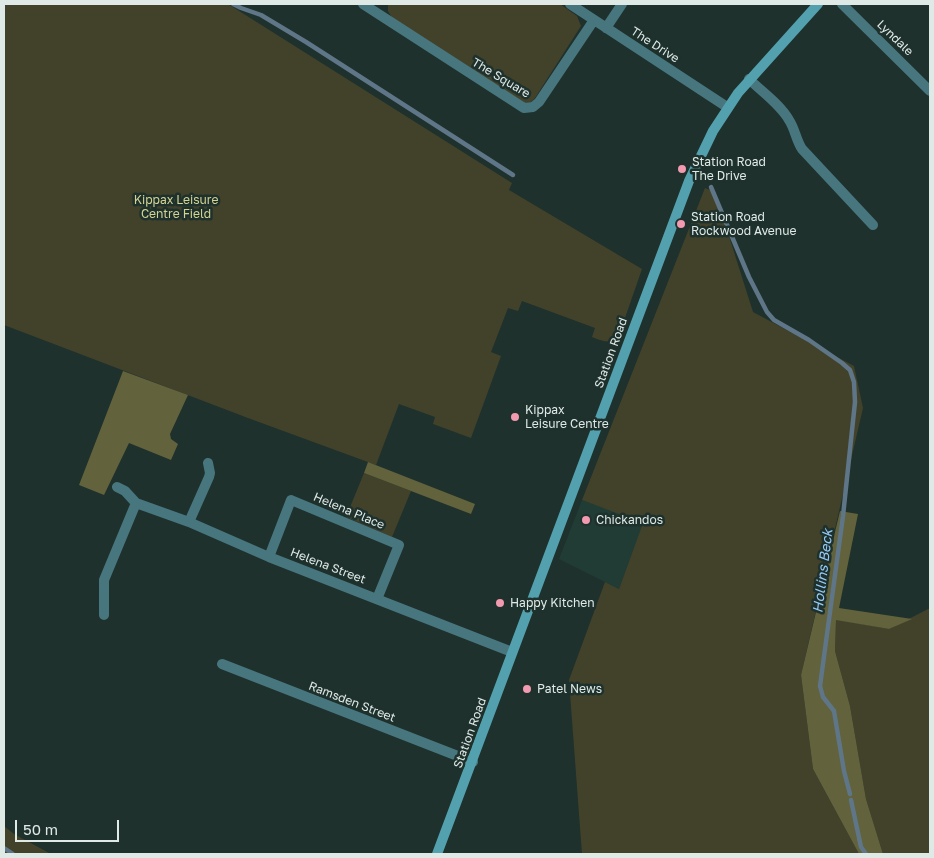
<!DOCTYPE html>
<html>
<head>
<meta charset="utf-8">
<style>
  body { margin:0 }
  #map { position:relative; width:934px; height:858px; overflow:hidden; background:#1e312c; font-family:"Golos Text",sans-serif }
  canvas { display:block }
  .frame { position:absolute; inset:0; border:5px solid #dfeae7; pointer-events:none }
  .scale { position:absolute; left:15px; top:820px; width:104px; height:22px; box-sizing:border-box; border:2px solid #dfeae7; border-top:0; padding-left:6px; font-size:15px; line-height:18px; white-space:nowrap; color:#dfeae7; -webkit-text-stroke:4px #1e312c; paint-order:stroke }
</style>
</head>
<body>
<div id="map">
<canvas width="934" height="858"></canvas>
<div class="frame"></div>
<div class="scale">50 m</div>
</div>
<script>
const ctx = document.querySelector('canvas').getContext('2d');
ctx.lineJoin = 'round';
function fillPath(path, color) { ctx.fillStyle = color; ctx.fill(path, 'evenodd'); }
function trace(path, color, width, dash) { ctx.strokeStyle = color; ctx.lineWidth = width; ctx.lineCap = dash ? 'butt' : 'round'; ctx.setLineDash(dash || []); ctx.stroke(path); }
function write(font, color, halo, rows, align = 'center') {
  ctx.font = font + ' "Golos Text",sans-serif'; ctx.lineWidth = 5; ctx.setLineDash([]); ctx.textBaseline = 'middle'; ctx.strokeStyle = halo; ctx.fillStyle = color; for (const [text, x, y, turn = 0] of rows) {
    ctx.save(); ctx.translate(x, y); ctx.rotate((+turn || 0) * Math.PI / 180); ctx.textAlign = isNaN(turn) ? turn : align; if (halo) ctx.strokeText(text, 0, 0); ctx.fillText(text, 0, 0); ctx.restore();
  }
}
fillPath(new Path2D(`
  M 582,500 L 644,521 L 619,589 L 559,559 Z`), '#203c35');
fillPath(new Path2D(`
  M 4,4 L 228,4 L 512,183 L 509,190 L 642,269 L 618,338 C 608,344 602,341 592,337 L 595,328 L 522,301 L 518,311 L 508,308 L 491,352 L 501,356 L 471,438 L 433,424 L 435,417 L 399,404 L 376,465 L 248,418 L 4,325 Z
  M 388,4 L 560,4 L 577,16 L 581,26 L 535,98 L 531,102 L 525,103 L 392,18 L 388,11 Z
  M 705,188 L 715,192 L 753,312 L 854,366 L 863,408 L 801,675 L 813,769 L 859,854 L 582,854 L 569,680 L 605,582 L 619,589 L 643,523 L 582,500 Z
  M 364,473 L 411,491 L 392,537 L 346,517 Z
  M 930,608 L 930,854 L 883,854 L 866,799 L 850,706 L 835,651 L 836,619 L 889,629 Z
  M 4,826 L 14,834 L 51,854 L 4,854 Z`), '#42422b');
fillPath(new Path2D(`
  M 123,371 L 188,395 L 170,434 L 171,439 L 178,444 L 171,460 L 129,443 L 104,495 L 79,485 Z
  M 368,462 L 475,504 L 471,514 L 364,473 Z
  M 840,511 L 858,514 L 839,608 L 912,619 L 889,629 L 836,620 L 835,651 L 850,706 L 866,799 L 883,854 L 859,854 L 813,769 L 801,675 Z`), '#62623c');
trace(new Path2D(`
  M 233,4 L 241,8 L 261,15 L 306,42 L 513,175
  M 711,187 L 749,277 L 767,312 L 774,320 L 809,340 L 842,363 L 850,370 L 854,382 L 855,402 L 843,516 L 820,686 L 823,697 L 834,711 L 844,771 L 850,794
  M 851,800 L 861,847 L 866,854
  M 4,848 L 13,854`), '#5e7687', 4.5);
trace(new Path2D(`
  M 363,4 L 524,108 L 533,107 L 539,102 L 594,20
  M 570,4 L 727,107
  M 842,4 L 930,91
  M 606,28 L 622,4
  M 749,79 C 762,92 780,104 789,120 C 795,129 796,140 802,149 L 873,225
  M 117,487 L 125,491 L 136,503
  M 136,503 L 189,522 L 269,557 L 512,652
  M 189,522 L 209,477 L 210,473 L 208,463
  M 269,557 L 291,500 L 399,545 L 377,599
  M 104,615 L 104,580 L 136,503
  M 222,664 L 473,762`), '#48767f', 10);
trace(new Path2D(`
  M 437,854 L 689,181 L 713,131 L 738,93 L 818,4`), '#53a0ae', 10);
for (const [x, y, r, color] of [
  [682,169,5,"#f29ab0"],
  [681,224,5,"#f29ab0"],
  [515,417,5,"#f29ab0"],
  [586,520,5,"#f29ab0"],
  [500,603,5,"#f29ab0"],
  [527,689,5,"#f29ab0"]
]) { const dot = new Path2D(); dot.arc(x, y, r, 0, 2 * Math.PI); ctx.fillStyle = color; ctx.fill(dot); trace(dot, '#1e312c', 2); }
write('12px', '#dfeae7', '#1e312c', [
  ["Lyndale",895,38,44],
  ["The Drive",655,45,33],
  ["The Square",501,78,31],
  ["Station Road",611,353,-70],
  ["Helena Place",349,511,23],
  ["Helena Street",328,566,21],
  ["Ramsden Street",352,702,21],
  ["Station Road",470,733,-70]
]);
write('12px', '#dfeae7', '#1e312c', [
  ["Station Road",692,162],
  ["The Drive",692,176],
  ["Station Road",691,217],
  ["Rockwood Avenue",691,231],
  ["Kippax",525,410],
  ["Leisure Centre",525,424],
  ["Chickandos",596,520],
  ["Happy Kitchen",510,603],
  ["Patel News",537,689]
], 'left');
write('12px', '#d4d391', '#1e312c', [
  ["Kippax Leisure",176,200],
  ["Centre Field",176,214]
]);
write('italic 14px', '#95caf8', '#1e312c', [
  ["Hollins Beck",823,571,-83]
]);
</script>
</body>
</html>
